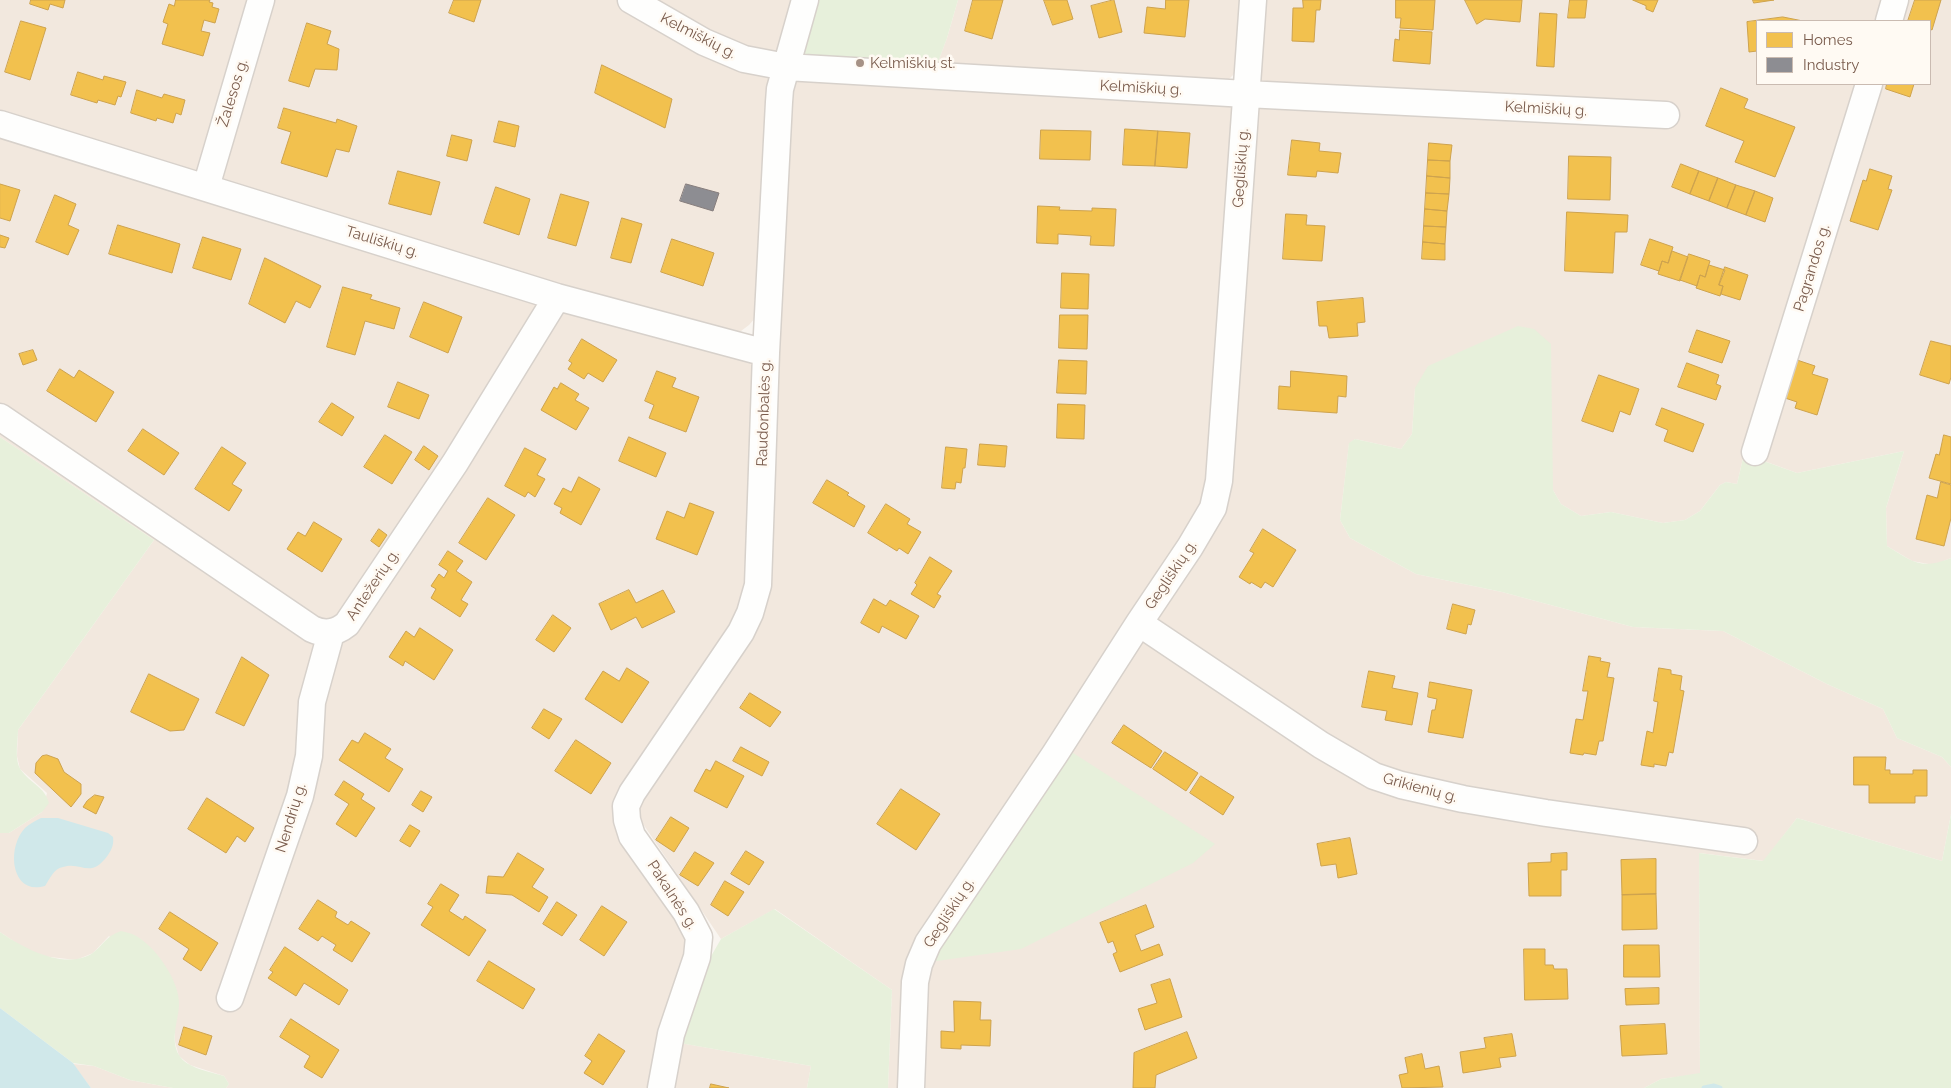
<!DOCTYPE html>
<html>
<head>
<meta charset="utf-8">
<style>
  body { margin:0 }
  #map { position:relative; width:1951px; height:1088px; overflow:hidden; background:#f9f5f0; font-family:Raleway,sans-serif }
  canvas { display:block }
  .legend { position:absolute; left:1756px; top:20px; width:175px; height:65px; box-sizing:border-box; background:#fffaf3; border:1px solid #cabbb1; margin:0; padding:6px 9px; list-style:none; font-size:15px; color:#7a5c4d }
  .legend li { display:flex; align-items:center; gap:10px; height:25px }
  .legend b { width:25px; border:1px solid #cabbb1 }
</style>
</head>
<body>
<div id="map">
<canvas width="1951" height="1088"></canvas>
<ul class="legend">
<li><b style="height:14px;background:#f2c14e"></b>Homes</li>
<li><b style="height:14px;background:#8d8d92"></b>Industry</li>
</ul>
</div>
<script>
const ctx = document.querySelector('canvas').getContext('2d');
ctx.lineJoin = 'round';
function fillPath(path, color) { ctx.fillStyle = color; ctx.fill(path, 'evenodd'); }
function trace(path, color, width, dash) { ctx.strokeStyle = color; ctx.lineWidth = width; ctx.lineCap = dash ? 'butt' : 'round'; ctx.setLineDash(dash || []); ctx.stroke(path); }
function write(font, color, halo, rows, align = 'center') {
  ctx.font = font + ' Raleway,sans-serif'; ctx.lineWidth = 5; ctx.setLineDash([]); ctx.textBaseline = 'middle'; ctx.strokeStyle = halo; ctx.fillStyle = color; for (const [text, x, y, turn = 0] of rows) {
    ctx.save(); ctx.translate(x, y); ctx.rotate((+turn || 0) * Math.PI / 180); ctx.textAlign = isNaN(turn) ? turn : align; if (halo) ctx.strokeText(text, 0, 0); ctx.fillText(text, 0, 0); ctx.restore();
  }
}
fillPath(new Path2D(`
  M 0,0 L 621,0 L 767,73 L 771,81 L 756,317 L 749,325 L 741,331 L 732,333 L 721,333 L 0,114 Z
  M 647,0 L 794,0 L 780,49 L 773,53 L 754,52 Z
  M 958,0 L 1243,0 L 1235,73 L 1226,82 L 935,70 L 947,38 Z
  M 1263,0 L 1886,0 L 1879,21 L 1757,21 L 1757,84 L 1860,84 L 1744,454 L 1737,484 L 1726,482 L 1720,485 L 1700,511 L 1685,520 L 1663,523 L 1611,512 L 1581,516 L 1561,504 L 1553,490 L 1415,389 L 1412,434 L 1401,449 L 1355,439 L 1349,444 L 1340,520 L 1350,538 L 1416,574 L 1502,592 L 1633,627 L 1723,631 L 1827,684 L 1883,709 L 1897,738 L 1942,757 L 1951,767 L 1951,814 L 1942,861 L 1797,818 L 1764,861 L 1699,853 L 1700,1074 L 1661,1079 L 1644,1088 L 888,1088 L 892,990 L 775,909 L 721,939 L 641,821 L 638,813 L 640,800 L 744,642 L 785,99 L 795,83 L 801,80 L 1259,105 Z
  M 1903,0 L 1951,0 L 1951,558 L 1934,565 L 1912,561 L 1887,546 L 1886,508 L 1904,451 L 1797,473 L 1764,461 L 1878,84 L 1930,84 L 1930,21 L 1897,21 Z
  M 0,132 L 739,357 L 750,363 L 757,374 L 744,609 L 621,803 L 696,937 L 663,1040 L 811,1066 L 807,1088 L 226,1088 L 229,1084 L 224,1076 L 190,1065 L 179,1056 L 175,1042 L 175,1022 L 179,1004 L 109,936 L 93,953 L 76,960 L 42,956 L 19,945 L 0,932 L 0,833 L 9,833 L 42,812 L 47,793 L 20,769 L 17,756 L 18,730 L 154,540 L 0,437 Z
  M 73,1064 L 94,1066 L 130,1080 L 173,1088 L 91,1088 Z`), '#f2e8de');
fillPath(new Path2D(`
  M 812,0 L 958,0 L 947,38 L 935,70 L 803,56 Z
  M 1518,326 L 1534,329 L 1551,344 L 1553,490 L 1561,504 L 1581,516 L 1611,512 L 1663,523 L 1685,520 L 1700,511 L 1720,485 L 1726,482 L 1737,484 L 1744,454 L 1797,473 L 1904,451 L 1886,508 L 1887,546 C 1913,562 1921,570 1951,558 L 1951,767 L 1942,757 L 1897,738 L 1883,709 L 1827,684 L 1723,631 L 1633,627 L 1502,592 L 1416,574 L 1350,538 L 1340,520 L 1349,443 L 1355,439 L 1401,449 L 1412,434 L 1415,388 L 1428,366 Z
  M 0,437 L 154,540 L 18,730 C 18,741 14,760 21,770 C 30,783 45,787 49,803 L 42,812 L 9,833 L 0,833 Z
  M 1070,751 L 1215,844 L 1193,863 L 1021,949 L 930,962 Z
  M 1951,814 L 1951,1088 L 1644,1088 L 1661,1079 L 1700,1073 L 1699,853 L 1763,861 L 1797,818 L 1942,861 Z
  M 774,909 L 892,990 L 888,1088 L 807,1088 L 811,1066 L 674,1042 L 699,977 L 721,939 Z
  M 121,931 C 125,932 129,933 132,934 C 154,943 181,982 179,1006 C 178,1021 170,1040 179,1055 C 186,1068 211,1072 224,1076 L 229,1084 L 226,1088 L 173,1088 L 130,1080 L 94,1066 L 73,1063 L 0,1008 L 0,932 C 23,948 67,972 94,952 C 105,943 105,937 121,931 Z`), '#e7f0db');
fillPath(new Path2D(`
  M 41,818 L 58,818 L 108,833 L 113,837 C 114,844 112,849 108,855 C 90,880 82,861 63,867 C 53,869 50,879 45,886 C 11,896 6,848 25,828 C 29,824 35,821 41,818 Z
  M 0,1008 L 73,1063 L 91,1088 L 0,1088 Z`), '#d0e8ea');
const homes = new Path2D(`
  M 31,0 L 65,0 L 63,8 L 50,4 L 48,10 L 30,4 Z
  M 176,0 L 210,0 L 209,2 L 213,3 L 212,7 L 219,9 L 215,23 L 204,20 L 201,31 L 210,33 L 203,56 L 162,44 L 168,24 L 163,22 L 169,4 L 174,6 Z
  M 454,0 L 481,0 L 474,22 L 449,13 Z
  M 973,0 L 1003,0 L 992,39 L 965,31 Z
  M 1044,0 L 1067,0 L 1073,19 L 1053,25 Z
  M 1114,0 L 1122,32 L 1099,38 L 1091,6 Z
  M 1166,0 L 1189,0 L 1185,37 L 1144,33 L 1147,7 L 1165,9 Z
  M 1303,0 L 1321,0 L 1320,10 L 1316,10 L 1314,42 L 1292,41 L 1293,8 L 1303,8 Z
  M 1396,0 L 1435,0 L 1433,30 L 1400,28 L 1401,18 L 1396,18 Z
  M 1465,0 L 1522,0 L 1520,22 L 1485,19 L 1477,24 Z
  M 1570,0 L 1587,0 L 1585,18 L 1568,18 Z
  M 1633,0 L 1658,0 L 1653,12 L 1646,9 L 1646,6 Z
  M 1753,0 L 1774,0 L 1754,3 Z
  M 1915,0 L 1941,0 L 1932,30 L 1930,29 L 1930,21 L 1908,21 Z
  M 1540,13 L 1557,14 L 1554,67 L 1537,66 Z
  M 1783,17 L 1803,21 L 1757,21 L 1757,51 L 1749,52 L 1747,22 Z
  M 21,21 L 46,28 L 30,80 L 5,72 Z
  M 307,23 L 331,31 L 327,44 L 339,49 L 337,70 L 315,69 L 309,87 L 289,81 Z
  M 1400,30 L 1432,32 L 1430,64 L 1393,61 L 1395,39 L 1399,40 Z
  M 602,65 L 672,99 L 665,128 L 595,93 Z
  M 78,72 L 103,80 L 104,76 L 126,82 L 121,97 L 118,96 L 115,105 L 98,100 L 97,103 L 71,95 Z
  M 1887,84 L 1914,84 L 1910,97 L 1886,89 Z
  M 1721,88 L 1748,99 L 1744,108 L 1795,127 L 1775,177 L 1735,162 L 1744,141 L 1706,126 Z
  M 137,90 L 162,98 L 164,94 L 185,100 L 181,115 L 176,113 L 173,123 L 157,118 L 156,121 L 131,113 Z
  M 284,108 L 336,123 L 337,119 L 357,126 L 349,152 L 336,149 L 327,177 L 281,163 L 291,132 L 278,128 Z
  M 499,121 L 519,126 L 515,147 L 494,142 Z
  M 1125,129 L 1158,131 L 1155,166 L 1123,165 Z
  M 1041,130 L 1091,131 L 1090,160 L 1040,159 Z
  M 1158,131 L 1190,133 L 1187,168 L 1155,166 Z
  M 452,135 L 472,140 L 467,161 L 447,156 Z
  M 1292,140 L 1320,143 L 1319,151 L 1341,153 L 1338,173 L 1317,171 L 1316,177 L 1288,175 Z
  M 1429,143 L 1452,145 L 1450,161 L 1428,160 Z
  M 1569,156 L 1611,157 L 1610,200 L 1568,199 Z
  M 1428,160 L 1450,161 L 1450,178 L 1427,176 Z
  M 1681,164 L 1699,171 L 1690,194 L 1672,187 Z
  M 1870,169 L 1892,176 L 1888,189 L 1892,190 L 1878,230 L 1850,221 L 1863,180 L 1866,181 Z
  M 398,171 L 440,182 L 431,215 L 389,204 Z
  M 1699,171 L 1718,178 L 1709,201 L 1690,194 Z
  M 1427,176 L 1450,178 L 1449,194 L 1426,193 Z
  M 1718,178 L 1736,185 L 1727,208 L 1709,201 Z
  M 0,184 L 20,190 L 10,221 L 0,218 Z
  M 1736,185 L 1755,191 L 1746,215 L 1727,208 Z
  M 496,187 L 530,199 L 519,235 L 484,223 Z
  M 1755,191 L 1773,198 L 1765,222 L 1746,215 Z
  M 1426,193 L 1449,194 L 1447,211 L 1425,209 Z
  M 561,194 L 589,202 L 576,246 L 548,238 Z
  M 55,195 L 76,204 L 68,225 L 79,230 L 68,255 L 36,242 Z
  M 1038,206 L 1060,207 L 1059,210 L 1092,211 L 1092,208 L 1116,209 L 1114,246 L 1090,245 L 1091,236 L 1058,234 L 1058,244 L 1037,243 Z
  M 1425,209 L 1447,211 L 1446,227 L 1424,226 Z
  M 1567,212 L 1628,215 L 1627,232 L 1615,232 L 1613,273 L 1565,271 Z
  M 1286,214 L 1307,215 L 1306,225 L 1325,226 L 1322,261 L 1283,259 Z
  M 622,218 L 642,224 L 631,263 L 611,258 Z
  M 118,225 L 180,244 L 172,273 L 109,254 Z
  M 1424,226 L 1446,227 L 1445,244 L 1423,242 Z
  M 0,235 L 9,238 L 5,248 L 0,247 Z
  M 203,237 L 241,249 L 231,280 L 193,268 Z
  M 672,239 L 714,253 L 703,286 L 661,272 Z
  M 1650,239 L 1673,247 L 1668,263 L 1662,261 L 1659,271 L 1641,265 Z
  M 1423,242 L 1445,244 L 1445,260 L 1422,259 Z
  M 1672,251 L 1688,257 L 1680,281 L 1658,274 L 1662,261 L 1668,263 Z
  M 1689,254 L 1710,261 L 1705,277 L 1700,275 L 1697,286 L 1680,280 Z
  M 265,258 L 321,286 L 310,308 L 296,301 L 285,323 L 249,304 Z
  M 1709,265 L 1725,270 L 1719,285 L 1723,286 L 1720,296 L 1696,288 L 1700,275 L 1705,277 Z
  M 1725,267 L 1748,275 L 1740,300 L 1721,294 L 1723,286 L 1719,285 Z
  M 1062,273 L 1089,274 L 1088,309 L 1061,308 Z
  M 343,287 L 372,295 L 370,299 L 400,308 L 394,329 L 365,321 L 355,355 L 327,347 Z
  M 1363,298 L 1365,322 L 1357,323 L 1358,336 L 1329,338 L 1327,326 L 1319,326 L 1317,302 Z
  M 424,302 L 462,317 L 448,353 L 410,337 Z
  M 1060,315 L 1088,315 L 1087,349 L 1059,348 Z
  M 1697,330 L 1730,341 L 1722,363 L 1689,352 Z
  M 582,339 L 617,360 L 603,382 L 588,373 L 584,379 L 568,369 L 572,363 L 569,361 Z
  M 1931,341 L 1951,346 L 1951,377 L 1949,384 L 1920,375 Z
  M 33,350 L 37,360 L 23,365 L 19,354 Z
  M 1059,360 L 1087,361 L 1086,394 L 1057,393 Z
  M 1797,360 L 1815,366 L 1812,374 L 1828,379 L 1817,415 L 1795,408 L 1797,402 L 1785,398 Z
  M 1687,363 L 1719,375 L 1716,384 L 1721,386 L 1716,400 L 1678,387 Z
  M 60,369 L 74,378 L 79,370 L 114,392 L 96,422 L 47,391 Z
  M 657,371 L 676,378 L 672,387 L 699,397 L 686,432 L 649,418 L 654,405 L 645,401 Z
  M 1291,371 L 1347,376 L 1346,397 L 1338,396 L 1337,413 L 1278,409 L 1279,386 L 1290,387 Z
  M 1599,375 L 1639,389 L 1630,415 L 1620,411 L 1613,432 L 1582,421 Z
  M 398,382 L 429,395 L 419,419 L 388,407 Z
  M 561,383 L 579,394 L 575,400 L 589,408 L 576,430 L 541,410 L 554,387 L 557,389 Z
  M 332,403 L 354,417 L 342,436 L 319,422 Z
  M 1058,404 L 1085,405 L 1084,439 L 1057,438 Z
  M 1662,408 L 1704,424 L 1693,452 L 1664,441 L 1668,430 L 1656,425 Z
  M 143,429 L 179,453 L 164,475 L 128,451 Z
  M 385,435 L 412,452 L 392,484 L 364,467 Z
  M 1944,435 L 1951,437 L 1951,484 L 1929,478 L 1936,454 L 1939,455 Z
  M 629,437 L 666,453 L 656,477 L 619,461 Z
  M 980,444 L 1007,446 L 1005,467 L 978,465 Z
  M 424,446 L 438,456 L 429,470 L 415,460 Z
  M 222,447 L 246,463 L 232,484 L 242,490 L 229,511 L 195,489 Z
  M 946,447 L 967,449 L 965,468 L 963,468 L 961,483 L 956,482 L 955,489 L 942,488 Z
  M 525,448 L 546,459 L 537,475 L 545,479 L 535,497 L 528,492 L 525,497 L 505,486 Z
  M 579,477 L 600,489 L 581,525 L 560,513 L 562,508 L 554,504 L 563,488 L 571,492 Z
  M 827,480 L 849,493 L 847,495 L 865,506 L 854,527 L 813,503 Z
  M 1941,482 L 1951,485 L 1951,518 L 1944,546 L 1916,539 L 1927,495 L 1937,498 Z
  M 488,498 L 515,515 L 486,560 L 459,543 Z
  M 690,503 L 714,512 L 697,555 L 656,539 L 667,511 L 684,518 Z
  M 886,504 L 910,519 L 907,524 L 921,532 L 908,554 L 899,548 L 897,551 L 868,533 Z
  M 314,522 L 342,539 L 322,572 L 287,549 L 298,532 L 305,536 Z
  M 379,529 L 387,535 L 379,547 L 371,541 Z
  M 1263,529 L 1296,550 L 1273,587 L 1265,582 L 1261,588 L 1251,582 L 1250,584 L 1239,577 L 1254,553 L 1250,551 Z
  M 448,551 L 463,561 L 456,571 L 472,582 L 461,600 L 468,604 L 460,617 L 431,598 L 436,589 L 431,586 L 439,574 L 444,578 L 448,571 L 439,565 Z
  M 930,557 L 952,571 L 937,594 L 941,596 L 934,608 L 911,594 L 917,585 L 915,583 Z
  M 629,590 L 636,603 L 663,590 L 675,612 L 642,628 L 636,617 L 611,630 L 599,604 Z
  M 874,599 L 886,606 L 890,600 L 919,616 L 906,639 L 882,626 L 879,633 L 861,623 Z
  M 1453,604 L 1475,610 L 1471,625 L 1468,624 L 1466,634 L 1447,629 Z
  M 553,615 L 571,628 L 554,652 L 536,640 Z
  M 420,628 L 453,650 L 434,680 L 405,661 L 403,666 L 389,657 L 406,631 L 414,637 Z
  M 1589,656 L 1601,658 L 1600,661 L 1610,663 L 1607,677 L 1614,678 L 1603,741 L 1599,741 L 1596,755 L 1584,753 L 1583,755 L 1570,753 L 1576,719 L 1583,720 L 1588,691 L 1583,691 Z
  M 242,657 L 269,675 L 244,726 L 216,713 Z
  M 627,668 L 649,682 L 622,723 L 585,699 L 603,671 L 619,681 Z
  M 1659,668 L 1671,670 L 1671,674 L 1682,676 L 1680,690 L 1684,691 L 1673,753 L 1669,752 L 1666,766 L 1654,764 L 1654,767 L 1641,765 L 1647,731 L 1653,733 L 1658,702 L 1654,701 Z
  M 1369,671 L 1395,676 L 1392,688 L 1418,693 L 1412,725 L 1385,720 L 1387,711 L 1362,707 Z
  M 149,674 L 199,699 L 184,730 L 170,731 L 131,712 Z
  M 1430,682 L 1472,690 L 1463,738 L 1428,732 L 1432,710 L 1435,710 L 1437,699 L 1428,697 Z
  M 750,693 L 781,712 L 770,727 L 740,708 Z
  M 544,709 L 562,719 L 549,739 L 532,728 Z
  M 1124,725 L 1162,751 L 1151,768 L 1112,743 Z
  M 365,733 L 391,749 L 385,758 L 403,769 L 389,792 L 339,760 L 352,740 L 358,743 Z
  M 576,740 L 611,763 L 591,794 L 555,771 Z
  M 741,747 L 769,762 L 762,776 L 733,761 Z
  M 1165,752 L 1198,773 L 1186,791 L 1153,769 Z
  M 47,755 L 58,759 L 64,772 L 81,784 L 81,794 L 71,807 L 35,773 L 36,763 L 42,756 Z
  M 1854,757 L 1886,757 L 1885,770 L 1890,770 L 1890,774 L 1913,774 L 1913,770 L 1927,770 L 1927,796 L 1915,796 L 1915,803 L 1869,803 L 1869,785 L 1854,785 Z
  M 716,761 L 744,776 L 727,808 L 694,791 L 706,769 L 710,771 Z
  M 1201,776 L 1234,797 L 1223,815 L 1190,793 Z
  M 344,781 L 364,794 L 361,799 L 375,808 L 356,837 L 336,824 L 349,804 L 335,795 Z
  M 901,789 L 940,814 L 916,850 L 877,824 Z
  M 421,791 L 432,797 L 423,812 L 412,805 Z
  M 95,795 L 104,797 L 96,814 L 83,807 L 87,801 Z
  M 207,798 L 254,828 L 245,842 L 237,836 L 226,853 L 188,829 Z
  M 671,817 L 689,828 L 674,852 L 656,840 Z
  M 410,825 L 420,831 L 410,847 L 400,841 Z
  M 1350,838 L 1357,874 L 1338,878 L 1336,864 L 1321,866 L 1317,844 Z
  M 746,851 L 764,862 L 749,885 L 731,874 Z
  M 695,852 L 714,863 L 698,886 L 680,875 Z
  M 518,853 L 544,869 L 532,887 L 548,897 L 539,912 L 512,895 L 486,893 L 488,876 L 503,877 Z
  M 1567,853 L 1567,870 L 1561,870 L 1561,896 L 1529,896 L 1528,863 L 1551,862 L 1551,854 Z
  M 1656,859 L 1656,894 L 1622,895 L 1621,860 Z
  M 725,881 L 744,892 L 728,916 L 711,905 Z
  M 441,884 L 459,895 L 449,911 L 463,920 L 465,916 L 486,930 L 469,956 L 421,925 L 433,907 L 428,904 Z
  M 1656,894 L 1657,929 L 1622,930 L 1622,895 Z
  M 318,900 L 337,912 L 335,917 L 348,925 L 351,921 L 370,933 L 352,962 L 333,950 L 336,945 L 322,936 L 318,941 L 299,929 Z
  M 557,902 L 577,915 L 562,936 L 543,924 Z
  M 1146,905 L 1154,927 L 1135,935 L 1141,951 L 1159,944 L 1163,955 L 1120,972 L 1113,954 L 1117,952 L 1113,941 L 1108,943 L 1100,923 Z
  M 602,906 L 627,922 L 604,956 L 580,940 Z
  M 170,912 L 218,943 L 201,971 L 183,959 L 189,949 L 159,929 Z
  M 1624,945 L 1659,945 L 1660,977 L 1624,977 Z
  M 285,947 L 348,990 L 339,1005 L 304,983 L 296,996 L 268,978 L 273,972 L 270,970 Z
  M 1524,949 L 1545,949 L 1545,965 L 1553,965 L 1554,969 L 1567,969 L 1568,999 L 1525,1000 Z
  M 489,961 L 535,989 L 523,1009 L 477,981 Z
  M 1170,979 L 1182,1017 L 1145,1030 L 1138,1009 L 1157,1003 L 1151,985 Z
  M 1659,988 L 1659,1004 L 1626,1005 L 1625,989 Z
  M 954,1001 L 981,1002 L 980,1020 L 991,1020 L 990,1046 L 961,1045 L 961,1049 L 941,1048 L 941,1031 L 954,1032 Z
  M 291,1019 L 339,1050 L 322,1078 L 304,1067 L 310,1056 L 280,1037 Z
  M 1665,1024 L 1667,1054 L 1622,1056 L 1620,1026 Z
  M 184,1027 L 212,1036 L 206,1055 L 179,1045 Z
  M 1187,1032 L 1197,1058 L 1156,1075 L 1155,1088 L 1133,1088 L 1134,1053 Z
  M 599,1034 L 625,1051 L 603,1085 L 584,1073 L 592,1061 L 585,1056 Z
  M 1512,1034 L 1516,1056 L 1499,1058 L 1501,1067 L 1463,1073 L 1460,1052 L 1486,1048 L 1484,1038 Z
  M 1422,1054 L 1425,1069 L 1439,1066 L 1443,1087 L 1402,1088 L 1399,1075 L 1408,1073 L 1405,1058 Z
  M 711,1084 L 729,1088 L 710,1088 Z`);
fillPath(homes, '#f2c14e');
trace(homes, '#cea34e', 1);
const industry = new Path2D(`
  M 686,184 L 719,193 L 713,211 L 680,201 Z`);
fillPath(industry, '#8d8d92');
trace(industry, '#877e7d', 1);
trace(new Path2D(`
  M 1704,1088 L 1714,1086 L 1720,1088`), '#d0e8ea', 5);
const minor = new Path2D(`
  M 631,0 L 704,42 L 744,59 L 786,67 L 1246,94 L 1666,115
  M 1889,21 L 1895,0
  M 0,124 L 557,297 L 766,353
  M 206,187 L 261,0
  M 0,417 L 312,629 C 325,635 336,633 347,624 L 455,463 L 557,297
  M 1755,452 L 1869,84
  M 1139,623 L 1321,745 L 1374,776 L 1401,785 L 1463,799 L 1546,813 L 1744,841
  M 230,998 L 300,796 L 309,756 L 312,702 L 331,633
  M 661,1088 L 671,1034 L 697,957 L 699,937 L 686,912 L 632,836 L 627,820 L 626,806 L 632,793 L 741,632 L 750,613 L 758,585 L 766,353 L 779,102 L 780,89 L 805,0
  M 911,1088 L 915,982 L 919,964 L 928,943 L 1055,754 L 1139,623 L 1190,547 L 1213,508 L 1219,481 L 1253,0`);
trace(minor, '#d7d1cb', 29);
trace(minor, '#fefefd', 26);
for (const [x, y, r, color] of [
  [860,63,5,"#a69286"]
]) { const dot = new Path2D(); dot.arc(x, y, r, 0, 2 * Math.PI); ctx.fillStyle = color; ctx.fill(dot); trace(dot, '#fffaf3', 2); }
write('15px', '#7a5c4d', '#fffaf3', [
  ["Kelmiškių g.",698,36,27],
  ["Kelmiškių g.",1141,88,3],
  ["Žalesos g.",233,93,-73],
  ["Kelmiškių g.",1546,109,3],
  ["Gegliškių g.",1241,168,-86],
  ["Tauliškių g.",382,242,17],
  ["Pagrandos g.",1812,268,-73],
  ["Raudonbalės g.",764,413,-88],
  ["Gegliškių g.",1171,575,-56],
  ["Antežerių g.",373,585,-56],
  ["Grikienių g.",1420,788,15],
  ["Nendrių g.",291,818,-73],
  ["Pakalnės g.",672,895,57],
  ["Gegliškių g.",949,913,-57]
]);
write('15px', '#7a5c4d', '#fffaf3', [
  ["Kelmiškių st.",870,63]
], 'left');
</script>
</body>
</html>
